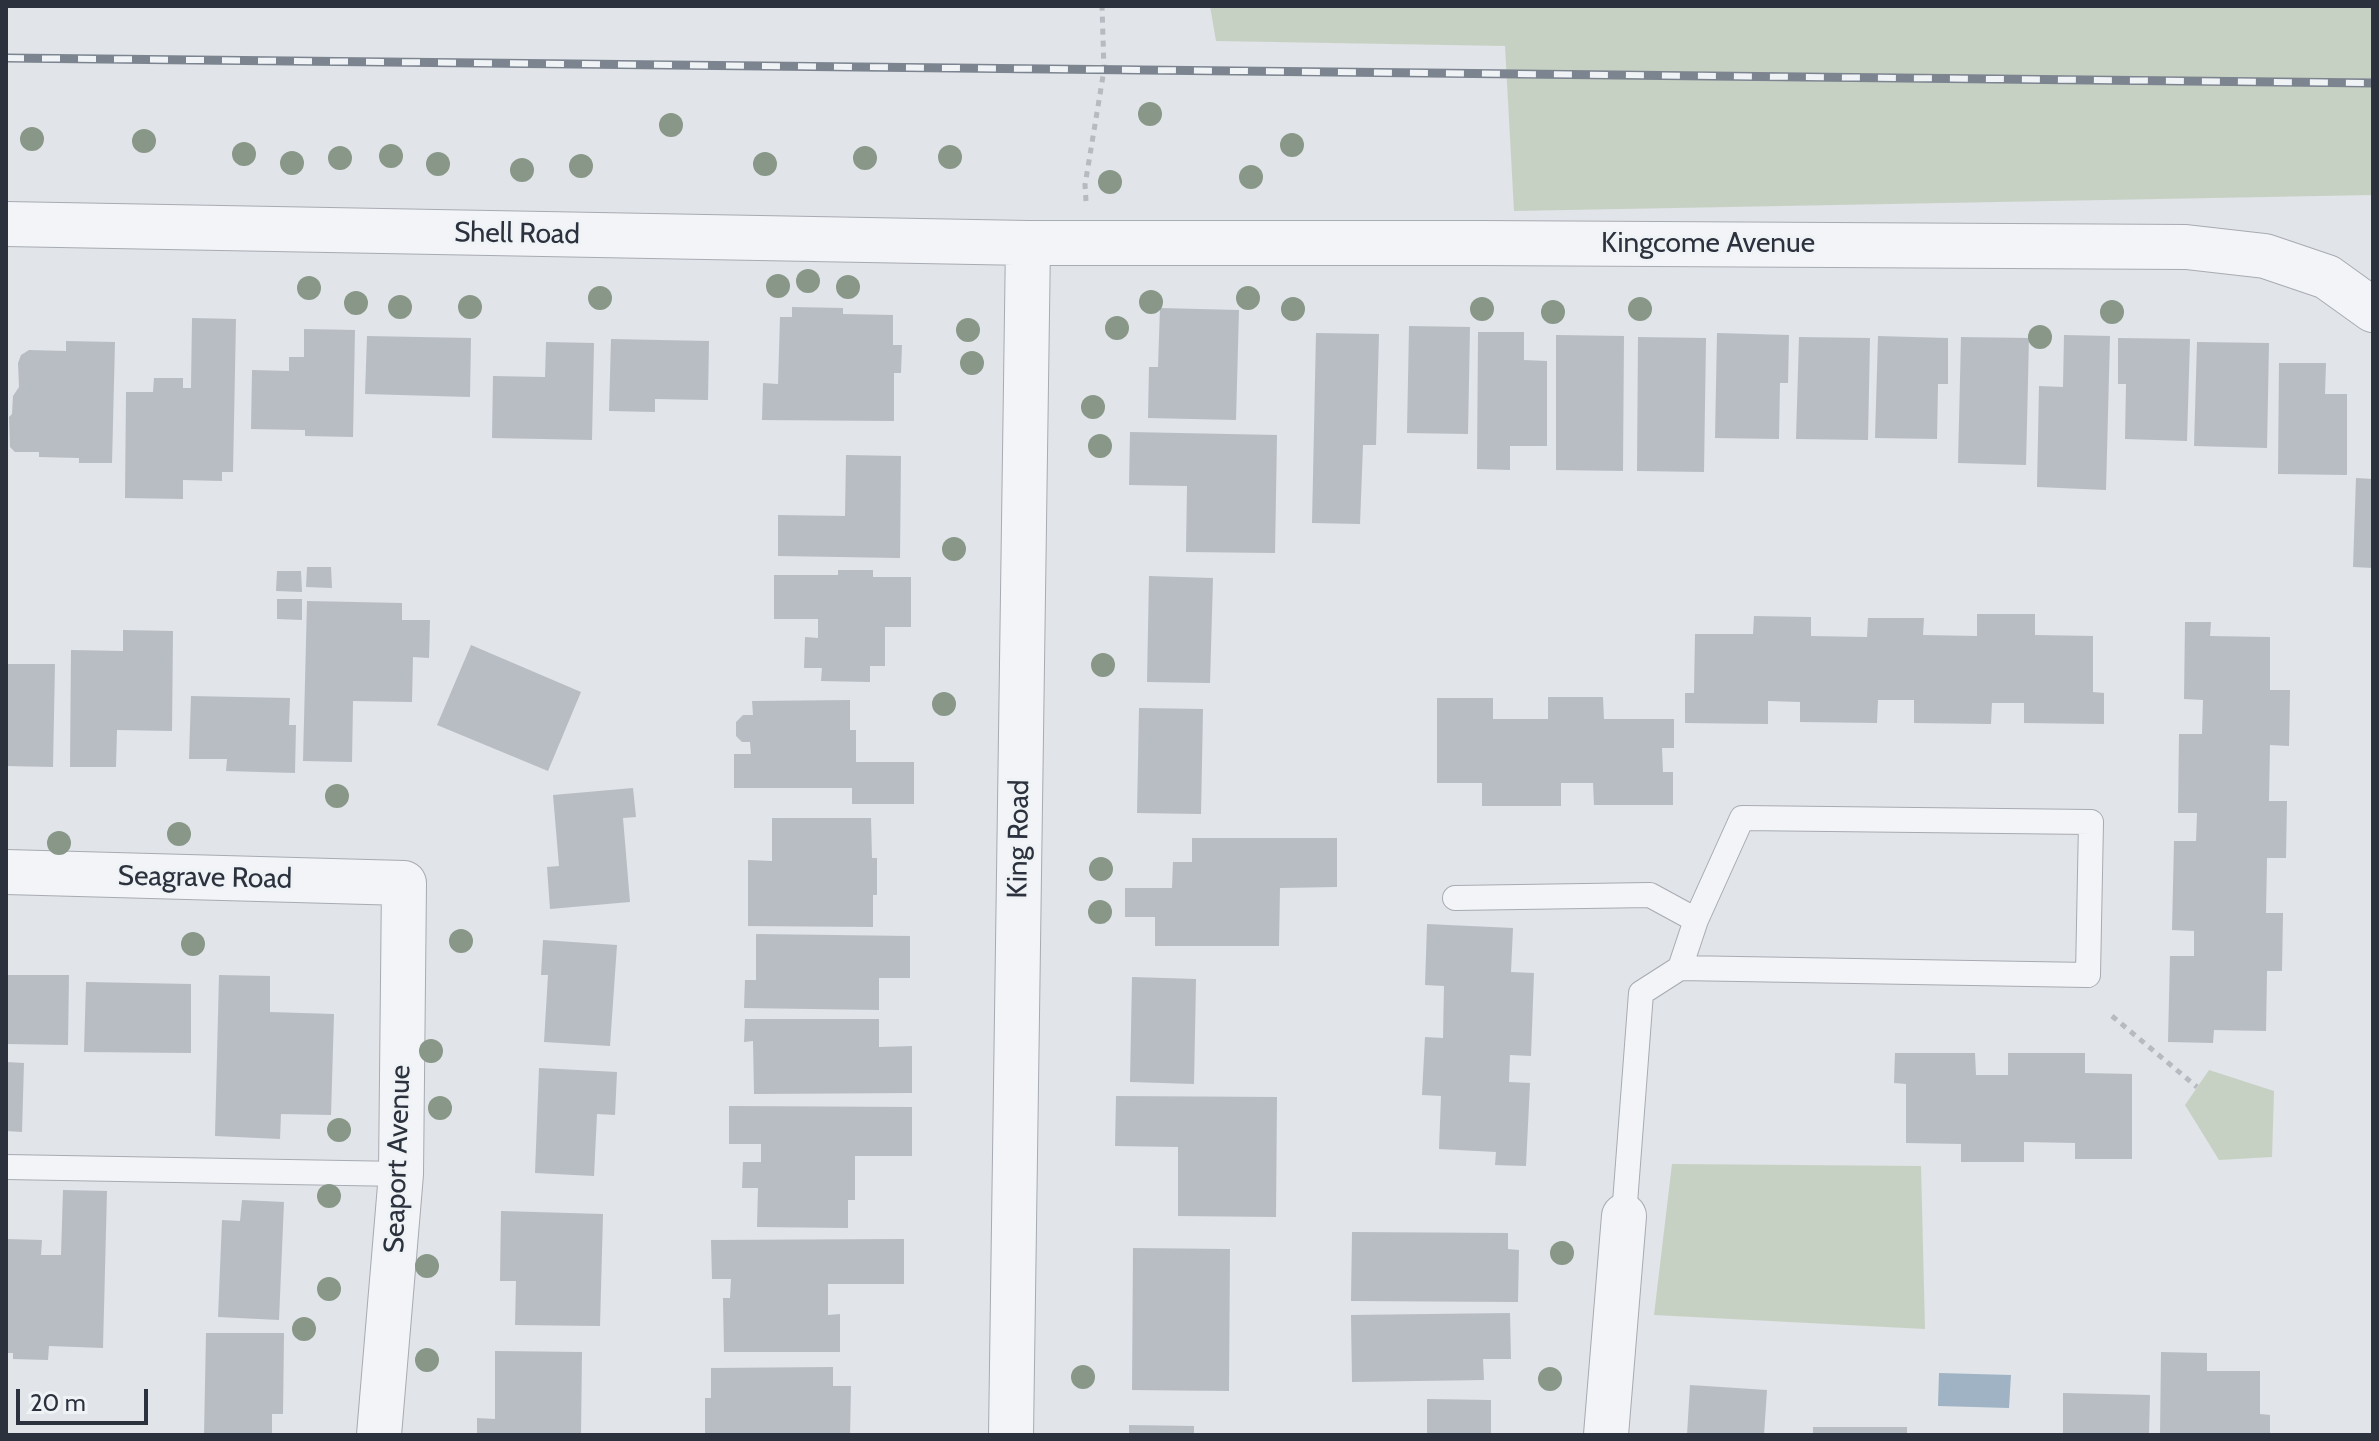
<!DOCTYPE html>
<html>
<head>
<meta charset="utf-8">
<style>
  body { margin:0 }
  #map { position:relative; width:2379px; height:1441px; overflow:hidden; background:#e1e4e8; font-family:Cabin,sans-serif }
  canvas { display:block }
  .frame { position:absolute; inset:0; border:8px solid #2b323e; pointer-events:none }
  .scale { position:absolute; left:16px; top:1389px; width:132px; height:36px; box-sizing:border-box; border:4px solid #2b323e; border-top:0; padding-left:10px; font-size:24px; line-height:28px; white-space:nowrap; color:#2b323e; -webkit-text-stroke:6px #f0f3f6; paint-order:stroke }
</style>
</head>
<body>
<div id="map">
<canvas width="2379" height="1441"></canvas>
<div class="frame"></div>
<div class="scale">20 m</div>
</div>
<script>
const ctx = document.querySelector('canvas').getContext('2d');
ctx.lineJoin = 'round';
function fillPath(path, color) { ctx.fillStyle = color; ctx.fill(path, 'evenodd'); }
function trace(path, color, width, dash) { ctx.strokeStyle = color; ctx.lineWidth = width; ctx.lineCap = dash ? 'butt' : 'round'; ctx.setLineDash(dash || []); ctx.stroke(path); }
function write(font, color, halo, rows, align = 'center') {
  ctx.font = font + ' Cabin,sans-serif'; ctx.lineWidth = 6; ctx.setLineDash([]); ctx.textBaseline = 'middle'; ctx.strokeStyle = halo; ctx.fillStyle = color; for (const [text, x, y, turn = 0] of rows) {
    ctx.save(); ctx.translate(x, y); ctx.rotate((+turn || 0) * Math.PI / 180); ctx.textAlign = isNaN(turn) ? turn : align; if (halo) ctx.strokeText(text, 0, 0); ctx.fillText(text, 0, 0); ctx.restore();
  }
}
fillPath(new Path2D(`
  M 1210,6 L 2373,6 L 2373,195 L 1514,211 L 1505,46 L 1216,41 Z
  M 2209,1070 L 2274,1091 L 2272,1157 L 2219,1160 L 2185,1105 Z
  M 1672,1164 L 1921,1166 L 1925,1329 L 1654,1315 Z`), '#c7d1c3');
fillPath(new Path2D(`
  M 1939,1373 L 2011,1375 L 2009,1408 L 1938,1406 Z`), '#9fb3c4');
fillPath(new Path2D(`
  M 792,307 L 843,308 L 843,314 L 893,315 L 893,345 L 902,345 L 901,373 L 894,373 L 894,421 L 762,420 L 763,383 L 778,384 L 780,317 L 792,317 Z
  M 1160,308 L 1239,310 L 1236,420 L 1148,418 L 1149,367 L 1158,367 Z
  M 192,318 L 236,319 L 233,472 L 222,472 L 222,481 L 183,480 L 183,499 L 125,498 L 126,392 L 153,392 L 154,378 L 183,378 L 183,388 L 191,388 Z
  M 1409,326 L 1470,327 L 1468,434 L 1407,433 Z
  M 304,329 L 355,330 L 353,437 L 305,436 L 305,430 L 251,429 L 252,370 L 289,371 L 289,357 L 304,357 Z
  M 1478,332 L 1524,332 L 1524,360 L 1547,361 L 1547,446 L 1510,446 L 1510,470 L 1477,469 Z
  M 1316,333 L 1379,334 L 1376,445 L 1363,445 L 1360,524 L 1312,523 Z
  M 1717,333 L 1789,335 L 1788,383 L 1780,383 L 1779,439 L 1715,438 Z
  M 1556,335 L 1624,336 L 1623,471 L 1556,470 Z
  M 2064,335 L 2110,336 L 2106,490 L 2037,487 L 2039,386 L 2063,387 Z
  M 367,336 L 471,338 L 470,397 L 365,394 Z
  M 1878,336 L 1948,338 L 1948,384 L 1938,384 L 1937,439 L 1875,438 Z
  M 1638,337 L 1706,338 L 1704,472 L 1637,471 Z
  M 1799,337 L 1870,338 L 1868,440 L 1796,439 Z
  M 1961,337 L 2029,338 L 2026,465 L 1958,463 Z
  M 2118,338 L 2190,339 L 2187,441 L 2125,439 L 2126,384 L 2118,384 Z
  M 611,339 L 709,341 L 708,400 L 655,399 L 655,412 L 609,411 Z
  M 66,341 L 115,342 L 112,463 L 79,463 L 79,458 L 39,457 L 39,452 L 15,452 L 10,447 L 9,417 L 12,414 L 13,396 L 19,387 L 18,363 L 21,355 L 29,350 L 66,351 Z
  M 546,342 L 594,343 L 592,440 L 492,438 L 493,376 L 545,377 Z
  M 2197,342 L 2269,343 L 2267,448 L 2194,446 Z
  M 2279,363 L 2326,363 L 2325,394 L 2347,394 L 2347,475 L 2278,474 Z
  M 1130,432 L 1277,435 L 1275,553 L 1186,552 L 1187,486 L 1129,485 Z
  M 846,455 L 901,456 L 900,558 L 778,556 L 778,515 L 845,516 Z
  M 2356,478 L 2373,479 L 2373,568 L 2353,567 Z
  M 307,567 L 331,567 L 332,588 L 306,587 Z
  M 838,570 L 873,570 L 873,577 L 911,577 L 911,627 L 885,627 L 885,666 L 870,666 L 870,682 L 821,681 L 822,668 L 804,668 L 805,637 L 818,638 L 818,619 L 774,619 L 774,575 L 838,575 Z
  M 277,571 L 301,571 L 302,592 L 276,591 Z
  M 1149,576 L 1213,578 L 1210,683 L 1147,682 Z
  M 277,599 L 302,599 L 302,620 L 277,619 Z
  M 307,601 L 402,603 L 402,620 L 430,620 L 429,658 L 413,657 L 412,702 L 353,701 L 352,762 L 303,761 Z
  M 1977,614 L 2035,614 L 2035,635 L 2093,636 L 2093,692 L 2104,693 L 2104,724 L 2024,723 L 2024,703 L 1992,703 L 1991,724 L 1914,723 L 1914,700 L 1878,700 L 1877,723 L 1800,722 L 1800,702 L 1768,701 L 1768,724 L 1685,723 L 1685,693 L 1694,693 L 1695,634 L 1753,634 L 1754,616 L 1811,617 L 1811,636 L 1867,637 L 1868,618 L 1924,618 L 1923,635 L 1977,636 Z
  M 2185,622 L 2211,622 L 2210,636 L 2270,637 L 2270,690 L 2290,690 L 2289,746 L 2270,745 L 2269,801 L 2287,801 L 2286,858 L 2267,858 L 2266,913 L 2283,913 L 2282,971 L 2267,971 L 2266,1031 L 2214,1030 L 2213,1043 L 2168,1042 L 2170,956 L 2194,956 L 2194,931 L 2172,930 L 2174,841 L 2196,841 L 2197,813 L 2178,813 L 2179,734 L 2202,734 L 2203,700 L 2184,699 Z
  M 123,630 L 173,631 L 172,731 L 117,730 L 116,767 L 70,767 L 71,650 L 123,651 Z
  M 471,645 L 581,692 L 548,771 L 437,725 Z
  M 6,664 L 55,664 L 53,767 L 6,766 Z
  M 191,696 L 290,698 L 289,725 L 296,725 L 295,773 L 226,771 L 227,759 L 189,759 Z
  M 1548,697 L 1603,697 L 1604,719 L 1674,719 L 1674,748 L 1662,748 L 1663,772 L 1673,772 L 1673,805 L 1594,805 L 1593,783 L 1561,783 L 1561,806 L 1482,806 L 1482,783 L 1437,783 L 1437,698 L 1493,698 L 1493,719 L 1548,719 Z
  M 850,700 L 850,730 L 856,730 L 856,762 L 914,762 L 914,804 L 852,804 L 852,788 L 734,788 L 734,754 L 751,754 L 750,742 L 742,742 L 736,736 L 736,722 L 743,715 L 753,715 L 752,701 Z
  M 1139,708 L 1203,709 L 1201,814 L 1137,813 Z
  M 633,788 L 636,817 L 623,818 L 630,902 L 550,909 L 547,867 L 559,866 L 553,795 Z
  M 772,818 L 871,818 L 872,858 L 877,858 L 877,895 L 873,895 L 873,927 L 748,926 L 748,860 L 772,861 Z
  M 1192,838 L 1337,838 L 1337,887 L 1280,888 L 1279,946 L 1155,946 L 1155,917 L 1125,917 L 1125,888 L 1172,888 L 1173,862 L 1192,862 Z
  M 1427,924 L 1513,928 L 1511,972 L 1534,973 L 1531,1056 L 1510,1055 L 1509,1082 L 1530,1083 L 1526,1166 L 1495,1165 L 1496,1152 L 1439,1149 L 1441,1096 L 1422,1095 L 1425,1037 L 1443,1038 L 1444,986 L 1425,985 Z
  M 756,934 L 910,936 L 910,978 L 879,978 L 879,1010 L 744,1008 L 745,980 L 756,980 Z
  M 543,940 L 617,945 L 610,1046 L 544,1042 L 548,975 L 541,975 Z
  M 6,975 L 69,975 L 68,1045 L 6,1044 Z
  M 219,975 L 270,976 L 270,1012 L 334,1014 L 331,1115 L 281,1114 L 280,1139 L 215,1136 Z
  M 1132,977 L 1196,979 L 1194,1084 L 1130,1082 Z
  M 86,982 L 191,984 L 191,1053 L 84,1052 Z
  M 745,1019 L 879,1019 L 879,1047 L 912,1046 L 912,1093 L 754,1094 L 753,1041 L 744,1042 Z
  M 1895,1053 L 1975,1053 L 1976,1075 L 2008,1075 L 2008,1053 L 2085,1053 L 2085,1073 L 2132,1074 L 2132,1159 L 2075,1159 L 2075,1143 L 2024,1142 L 2024,1162 L 1961,1162 L 1961,1144 L 1906,1143 L 1906,1084 L 1894,1083 Z
  M 6,1062 L 24,1063 L 22,1132 L 6,1131 Z
  M 539,1068 L 617,1072 L 615,1115 L 597,1114 L 594,1176 L 535,1173 Z
  M 1116,1096 L 1277,1097 L 1276,1217 L 1178,1216 L 1178,1147 L 1115,1146 Z
  M 729,1106 L 912,1107 L 912,1156 L 855,1156 L 855,1200 L 848,1200 L 848,1228 L 757,1227 L 758,1188 L 742,1188 L 743,1162 L 761,1162 L 761,1144 L 729,1144 Z
  M 63,1190 L 107,1191 L 103,1348 L 49,1346 L 48,1360 L 13,1359 L 13,1353 L 6,1353 L 6,1239 L 42,1240 L 41,1255 L 61,1255 Z
  M 242,1200 L 284,1202 L 279,1320 L 218,1317 L 222,1220 L 240,1221 Z
  M 501,1211 L 603,1214 L 600,1326 L 515,1325 L 516,1281 L 500,1281 Z
  M 1352,1232 L 1508,1233 L 1508,1249 L 1519,1250 L 1518,1302 L 1351,1301 Z
  M 904,1239 L 904,1284 L 828,1284 L 828,1315 L 840,1314 L 840,1352 L 724,1352 L 723,1298 L 730,1298 L 731,1279 L 712,1279 L 711,1240 Z
  M 1133,1248 L 1230,1249 L 1229,1391 L 1132,1390 Z
  M 1510,1313 L 1511,1359 L 1483,1359 L 1484,1380 L 1352,1382 L 1351,1315 Z
  M 206,1333 L 284,1333 L 283,1414 L 272,1414 L 272,1435 L 204,1435 Z
  M 495,1351 L 582,1352 L 581,1435 L 477,1435 L 477,1418 L 495,1419 Z
  M 2161,1352 L 2207,1353 L 2207,1371 L 2260,1371 L 2260,1414 L 2270,1415 L 2270,1435 L 2160,1435 Z
  M 833,1367 L 833,1386 L 851,1386 L 850,1435 L 705,1435 L 705,1398 L 711,1398 L 711,1368 Z
  M 1690,1385 L 1767,1390 L 1764,1435 L 1687,1435 Z
  M 2063,1393 L 2150,1395 L 2149,1435 L 2063,1435 Z
  M 1427,1399 L 1491,1400 L 1491,1435 L 1427,1435 Z
  M 1129,1425 L 1194,1426 L 1194,1435 L 1129,1435 Z
  M 1813,1427 L 1907,1427 L 1907,1435 L 1813,1435 Z`), '#b8bdc4');
const lane = new Path2D(`
  M 1742,818 L 2091,822 L 2088,975 L 1680,968 L 1696,920 Z
  M 1455,898 L 1650,895 L 1696,920
  M 6,1167 L 401,1174
  M 1624,1216 L 1641,993 L 1680,968`);
const street = new Path2D(`
  M 6,224 L 1028,243 L 1479,243 L 2186,247 L 2265,256 L 2327,277 L 2373,310
  M 6,872 L 404,883 L 401,1174 L 379,1435
  M 1011,1435 L 1028,243
  M 1606,1435 L 1624,1216`);
trace(lane, '#a7abb2', 26);
trace(street, '#a7abb2', 46);
trace(new Path2D(`
  M 1086,201 L 1085,185 L 1104,70 L 1102,6
  M 2112,1016 L 2197,1087`), '#b7bac0', 5, [6, 6]);
trace(lane, '#f3f4f7', 24);
trace(street, '#f3f4f7', 44);
const rail = new Path2D(`
  M 6,58 L 2373,83`);
trace(rail, '#7c8490', 9);
trace(rail, '#f0f3f6', 6, [18]);
ctx.fillStyle = '#889788';
for (const [x, y] of [
  [1150,114],
  [671,125],
  [32,139],
  [144,141],
  [1292,145],
  [244,154],
  [391,156],
  [950,157],
  [340,158],
  [865,158],
  [292,163],
  [438,164],
  [765,164],
  [581,166],
  [522,170],
  [1251,177],
  [1110,182],
  [808,281],
  [778,286],
  [848,287],
  [309,288],
  [600,298],
  [1248,298],
  [1151,302],
  [356,303],
  [400,307],
  [470,307],
  [1293,309],
  [1482,309],
  [1640,309],
  [1553,312],
  [2112,312],
  [1117,328],
  [968,330],
  [2040,337],
  [972,363],
  [1093,407],
  [1100,446],
  [954,549],
  [1103,665],
  [944,704],
  [337,796],
  [179,834],
  [59,843],
  [1101,869],
  [1100,912],
  [461,941],
  [193,944],
  [431,1051],
  [440,1108],
  [339,1130],
  [329,1196],
  [1562,1253],
  [427,1266],
  [329,1289],
  [304,1329],
  [427,1360],
  [1083,1377],
  [1550,1379]
]) { ctx.beginPath(); ctx.arc(x, y, 12, 0, 2 * Math.PI); ctx.fill(); }
write('28px', '#2b323e', '#f0f3f6', [
  ["Shell Road",517,234,1],
  ["Kingcome Avenue",1708,244],
  ["King Road",1019,839,-89],
  ["Seagrave Road",205,878,1],
  ["Seaport Avenue",398,1159,-88]
]);
</script>
</body>
</html>
